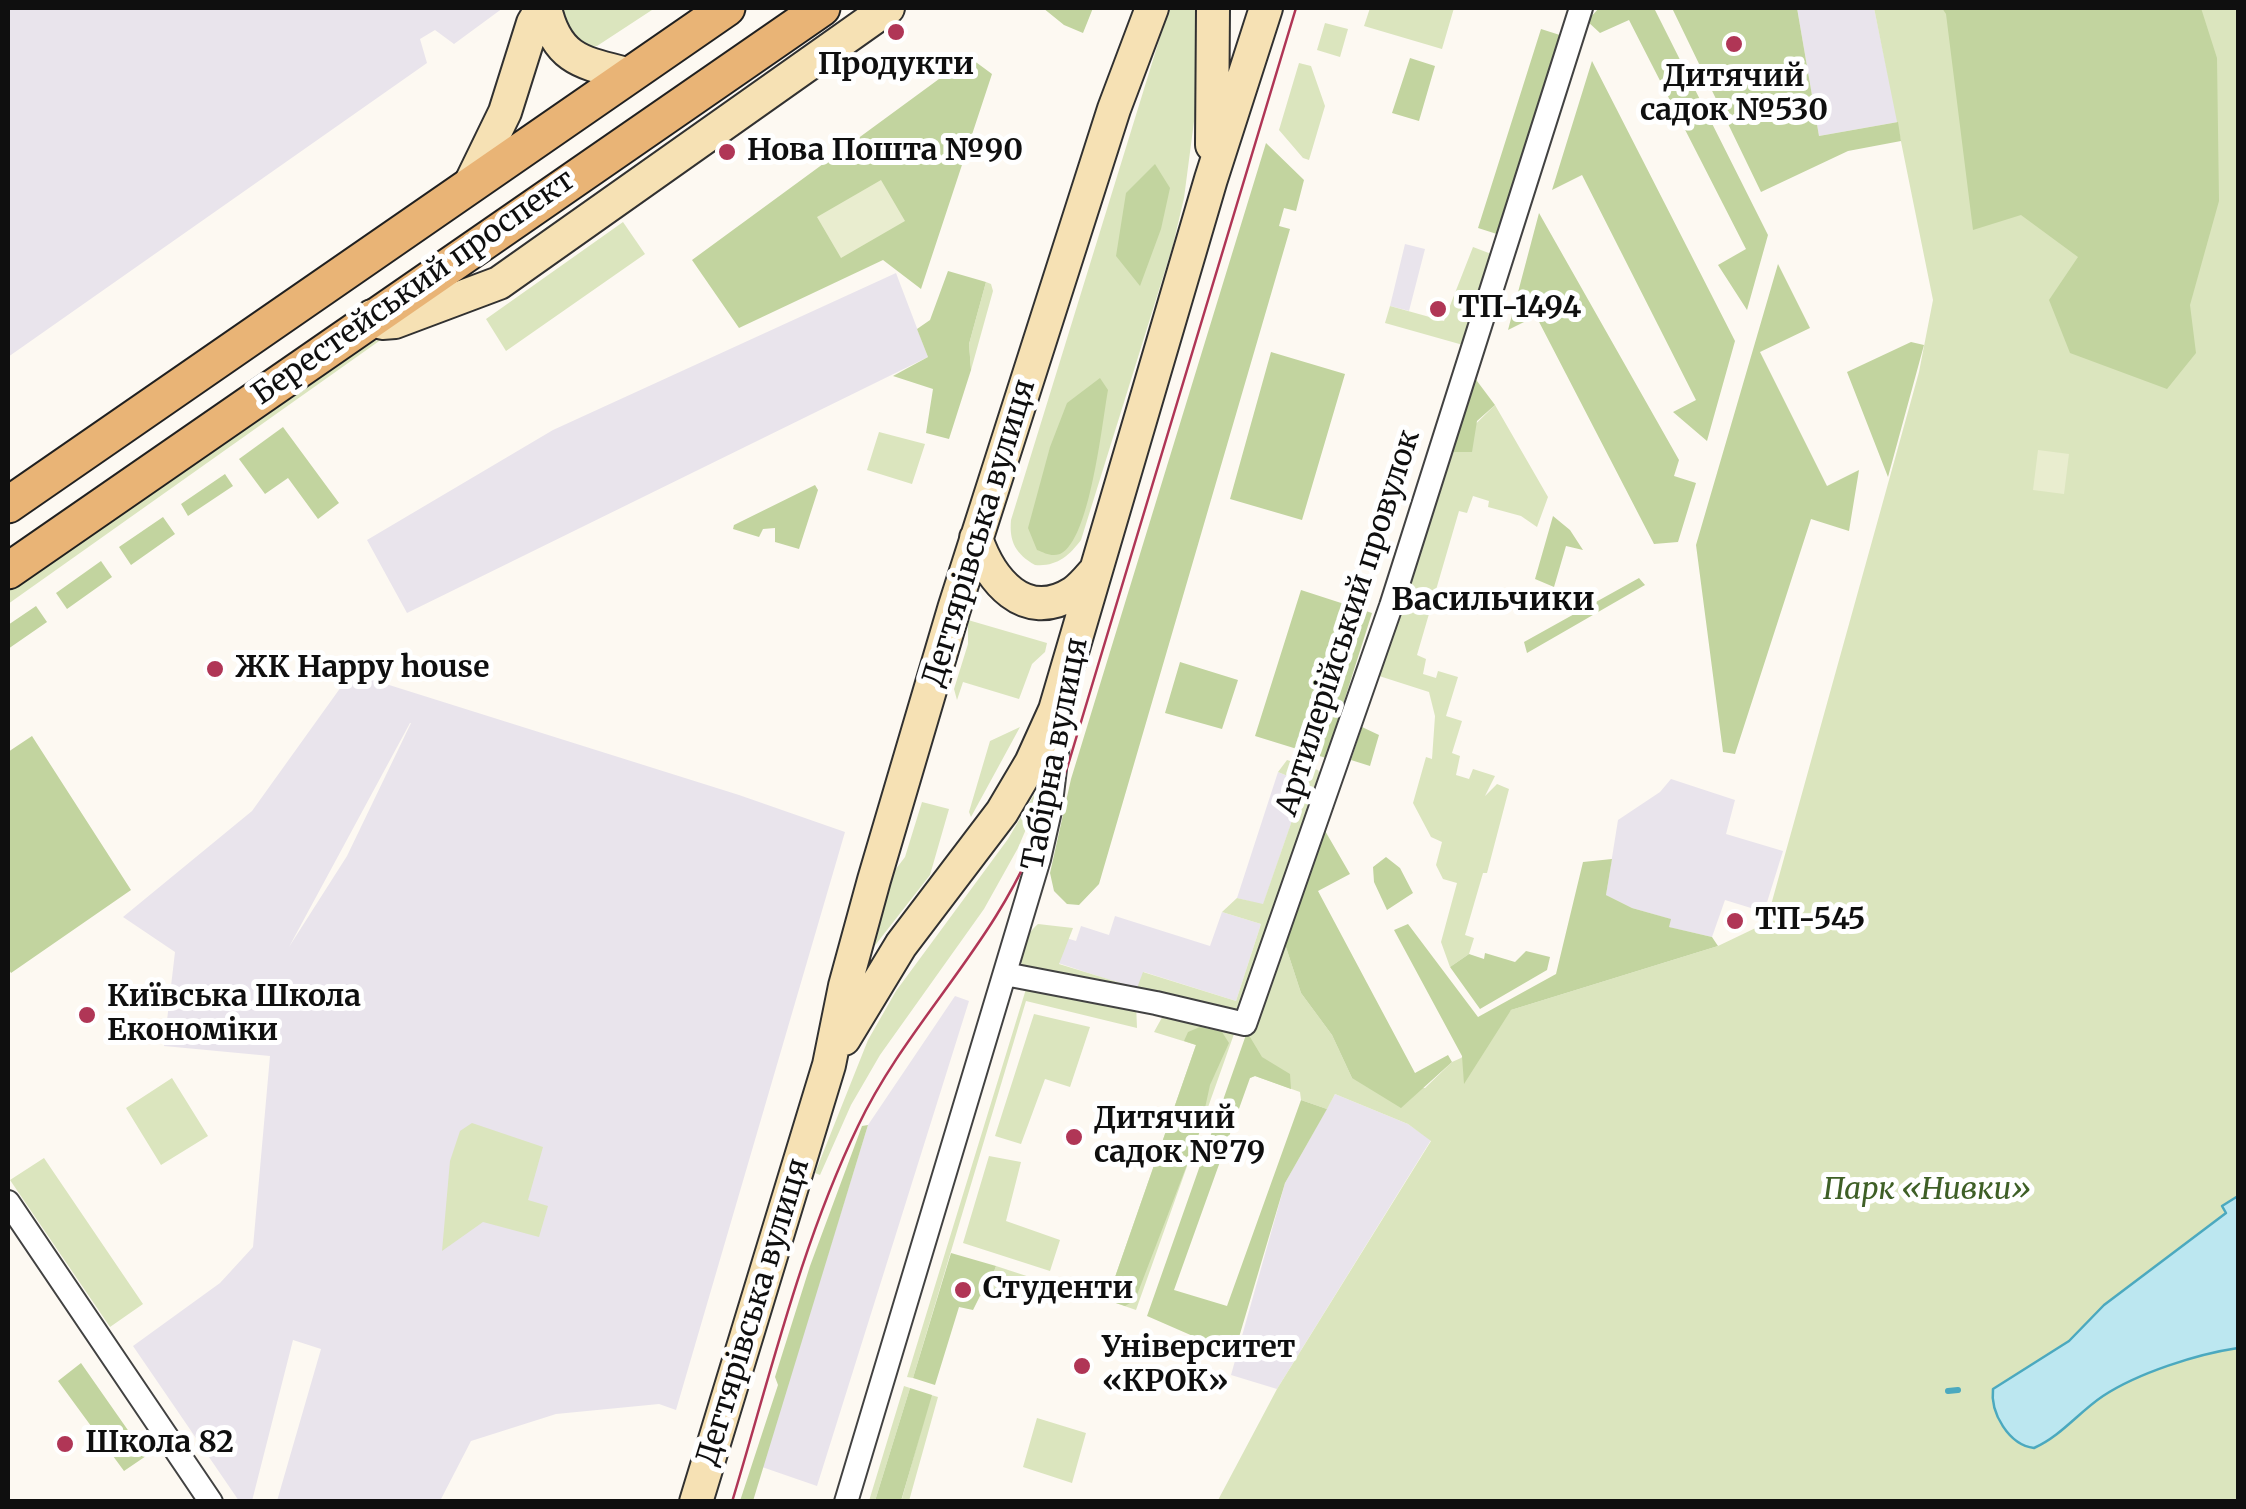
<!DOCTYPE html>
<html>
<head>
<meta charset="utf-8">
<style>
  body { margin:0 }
  #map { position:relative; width:2246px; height:1509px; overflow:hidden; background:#fdf9f2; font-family:Merriweather,serif }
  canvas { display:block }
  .frame { position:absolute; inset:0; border:10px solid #0f0f0f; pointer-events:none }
</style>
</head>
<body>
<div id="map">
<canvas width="2246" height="1509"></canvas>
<div class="frame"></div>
</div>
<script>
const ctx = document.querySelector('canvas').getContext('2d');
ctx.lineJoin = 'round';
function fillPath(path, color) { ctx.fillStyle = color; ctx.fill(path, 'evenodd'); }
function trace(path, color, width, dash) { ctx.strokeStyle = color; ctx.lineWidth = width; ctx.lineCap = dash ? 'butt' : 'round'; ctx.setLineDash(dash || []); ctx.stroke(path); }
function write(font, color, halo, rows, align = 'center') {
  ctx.font = font + ' Merriweather,serif'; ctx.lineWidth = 10; ctx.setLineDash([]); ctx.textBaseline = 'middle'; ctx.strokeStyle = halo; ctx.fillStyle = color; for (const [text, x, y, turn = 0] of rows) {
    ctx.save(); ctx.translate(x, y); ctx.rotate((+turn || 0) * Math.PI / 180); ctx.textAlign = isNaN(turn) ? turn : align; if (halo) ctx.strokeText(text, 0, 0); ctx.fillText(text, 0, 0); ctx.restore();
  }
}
fillPath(new Path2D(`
  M 8,8 L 503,8 L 454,44 L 435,30 L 420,39 L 427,63 L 8,357 Z
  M 1797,8 L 1874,8 L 1898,122 L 1819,136 Z
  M 1405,244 L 1425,249 L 1409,311 L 1390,306 Z
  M 896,273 L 928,357 L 407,613 L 367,540 L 553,430 Z
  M 351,673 L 739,795 L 845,832 L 676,1410 L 659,1404 L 556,1414 L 471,1441 L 440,1501 L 277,1501 L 321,1349 L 293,1340 L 252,1501 L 239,1501 L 133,1346 L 220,1283 L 253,1247 L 270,1056 L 164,1046 L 175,952 L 123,917 L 252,811 ZM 411,723 L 347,856 L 289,947 L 410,723 Z
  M 1278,772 L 1305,783 L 1263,905 L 1237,898 Z
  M 1671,779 L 1735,800 L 1726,834 L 1783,851 L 1764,912 L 1725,900 L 1712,937 L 1668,927 L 1670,919 L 1632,908 L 1606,895 L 1618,820 L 1660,792 Z
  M 1222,912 L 1261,924 L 1236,1001 L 1144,972 L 1138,989 L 1058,963 L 1066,938 L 1076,941 L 1081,926 L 1109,935 L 1115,916 L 1210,946 Z
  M 955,996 L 969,1001 L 817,1486 L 762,1467 L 868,1125 Z
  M 1335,1094 L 1408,1124 L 1431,1140 L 1277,1389 L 1231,1375 L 1285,1183 Z`), '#e9e4ec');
fillPath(new Path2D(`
  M 562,8 L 655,8 L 597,46 L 585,47 L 560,21 Z
  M 1169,8 L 1198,8 L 1198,91 L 1184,198 L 1173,245 L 1081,540 C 1069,556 1056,567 1035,565 C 1016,554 1009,542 1011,520 Z
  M 1370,8 L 1454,8 L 1442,49 L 1364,26 Z
  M 1874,8 L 2238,8 L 2238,1501 L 1217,1502 L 1277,1389 L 1431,1141 L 1408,1124 L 1335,1094 L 1327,1109 L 1301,1100 L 1300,1092 L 1255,1076 L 1250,1078 L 1247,1032 L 1283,938 L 1301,993 L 1332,1035 L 1352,1078 L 1425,1088 L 1452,1062 L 1461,1058 L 1511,1010 L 1718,946 L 1766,923 L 1919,372 L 1933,300 Z
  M 1325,23 L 1348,29 L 1340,57 L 1317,50 Z
  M 1299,63 L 1311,66 L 1325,106 L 1309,160 L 1303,158 L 1279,130 Z
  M 623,222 L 645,254 L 506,351 L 486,319 Z
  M 1473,247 L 1494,255 L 1463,345 L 1385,323 L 1390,306 L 1444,321 Z
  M 986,282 L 991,284 L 993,291 L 971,370 L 969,344 Z
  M 382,339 L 8,604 L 8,584 L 350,348 Z
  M 1495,405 L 1548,497 L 1537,527 L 1521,516 L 1488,507 L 1489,501 L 1473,496 L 1467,513 L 1459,511 L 1417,655 L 1426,659 L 1423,674 L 1436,678 L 1438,671 L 1458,677 L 1446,716 L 1462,721 L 1452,753 L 1460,756 L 1456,775 L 1469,779 L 1473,769 L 1495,776 L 1485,796 L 1497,784 L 1509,789 L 1487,873 L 1483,873 L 1465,935 L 1474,938 L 1469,954 L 1450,967 L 1441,942 L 1457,883 L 1443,879 L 1436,865 L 1442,842 L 1431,837 L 1413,803 L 1426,757 L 1432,759 L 1435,716 L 1429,692 L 1376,675 L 1447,452 Z
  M 879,432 L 925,444 L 912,484 L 867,470 Z
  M 968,620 L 1047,643 L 1045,652 L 1032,664 L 1019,699 L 963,682 L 957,700 L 954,689 L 968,644 Z
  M 1020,727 L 971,817 L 969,812 L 990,741 Z
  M 1287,760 L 1318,770 L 1321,776 L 1243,1013 L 1024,971 C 1016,951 1023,938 1038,924 L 1073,928 L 1059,964 L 1137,988 L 1143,972 L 1236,1001 L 1261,924 L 1222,912 L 1237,898 L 1263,904 L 1305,783 L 1278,772 Z
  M 1043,779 L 1046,782 L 1018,848 L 984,909 L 880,1055 L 851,1105 L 820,1175 L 815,1173 L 868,1040 L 896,991 L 1008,839 Z
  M 922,802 L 949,809 L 930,875 L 873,948 L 868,948 L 886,882 L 905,857 Z
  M 1026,989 L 1136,1003 L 1137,1028 L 1026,1001 L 913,1378 L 907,1377 Z
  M 1165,1012 L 1228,1024 L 1234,1034 L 1136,1310 L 1107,1300 L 1196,1045 L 1154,1032 Z
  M 1034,1014 L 1090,1027 L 1070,1087 L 1045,1079 L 1021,1144 L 995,1136 Z
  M 172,1078 L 208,1136 L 161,1165 L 126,1108 Z
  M 472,1123 L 543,1147 L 528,1200 L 548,1206 L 539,1237 L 483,1222 L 442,1251 L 450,1161 L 460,1131 Z
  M 989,1156 L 1021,1162 L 1006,1221 L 1060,1240 L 1050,1271 L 963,1243 Z
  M 44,1158 L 143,1304 L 110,1327 L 10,1180 Z
  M 996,1266 L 1048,1283 L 1041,1307 L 1012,1298 L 1012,1290 L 1000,1286 L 994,1300 L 985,1297 Z
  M 904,1386 L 910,1388 L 875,1501 L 869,1501 Z
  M 931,1395 L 938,1397 L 909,1501 L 901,1502 Z
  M 1037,1418 L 1086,1433 L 1072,1483 L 1023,1467 Z`), '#dbe5be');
fillPath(new Path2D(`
  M 1043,8 L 1093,8 L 1083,33 L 1064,25 Z
  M 1599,8 L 1654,8 L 1768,235 L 1747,310 L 1718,265 L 1746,249 L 1629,20 L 1600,33 L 1587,21 Z
  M 1672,8 L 1797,8 L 1819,136 L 1898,122 L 1901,141 L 1848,151 L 1761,192 Z
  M 1942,8 L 2201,8 L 2217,58 L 2219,201 L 2190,305 L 2196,353 L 2167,389 L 2070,353 L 2049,300 L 2078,257 L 2021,215 L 1973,230 L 1946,14 Z
  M 1541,29 L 1563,36 L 1500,235 L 1478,228 Z
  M 969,57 L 992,74 L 921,289 L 883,260 L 739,328 L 692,260 Z
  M 1410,58 L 1435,66 L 1419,121 L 1392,113 Z
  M 1592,61 L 1735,341 L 1707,441 L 1673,412 L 1696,400 L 1582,175 L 1552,190 Z
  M 1266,143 L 1304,180 L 1296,211 L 1284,208 L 1279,226 L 1290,229 L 1099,884 L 1079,905 L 1067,904 L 1054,891 L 1050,873 L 1071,779 Z
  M 1155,164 L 1170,188 L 1161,229 L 1140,286 L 1116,256 L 1126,193 Z
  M 1539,213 L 1679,460 L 1674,476 L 1696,483 L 1678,542 L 1654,544 L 1536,316 L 1508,330 Z
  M 1778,264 L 1810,328 L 1760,352 L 1827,486 L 1859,470 L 1849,531 L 1811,519 L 1735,754 L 1723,752 L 1696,545 Z
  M 948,271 L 986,282 L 969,344 L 971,370 L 949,439 L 926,433 L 933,389 L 893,376 L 928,357 L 917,329 L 930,320 Z
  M 1911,342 L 1924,345 L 1888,477 L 1847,372 Z
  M 1271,352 L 1345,374 L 1302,520 L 1230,499 Z
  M 1474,377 L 1495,405 L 1477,421 L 1472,452 L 1447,452 Z
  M 1100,378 L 1108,390 C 1102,423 1090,541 1060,554 C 1051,557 1045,553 1037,550 L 1028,528 L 1050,447 L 1067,403 Z
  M 283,427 L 339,503 L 318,519 L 288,478 L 265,494 L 239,459 Z
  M 225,474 L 233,486 L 188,516 L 181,504 Z
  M 815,485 L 818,490 L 799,549 L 775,542 L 775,528 L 763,529 L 759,537 L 733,529 L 734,525 Z
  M 1553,516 L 1570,530 L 1583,550 L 1566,546 L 1554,587 L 1535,579 Z
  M 163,517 L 175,534 L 131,565 L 119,547 Z
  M 101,561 L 112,577 L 67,609 L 56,593 Z
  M 1639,578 L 1645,585 L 1527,653 L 1524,642 Z
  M 1301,590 L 1372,613 L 1326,758 L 1255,736 Z
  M 36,606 L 47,622 L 8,649 L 8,625 Z
  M 1180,662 L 1238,680 L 1222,729 L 1165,713 Z
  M 1362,727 L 1379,735 L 1370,766 L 1351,760 Z
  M 32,736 L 131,890 L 11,973 L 8,968 L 8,752 Z
  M 1324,829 L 1350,874 L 1318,891 L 1415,1073 L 1448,1055 L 1452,1062 L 1401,1108 L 1352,1078 L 1332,1035 L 1301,993 L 1283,938 Z
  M 1386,857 L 1400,868 L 1413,893 L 1387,910 L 1374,882 L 1373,867 Z
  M 1612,859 L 1606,895 L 1632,908 L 1671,919 L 1669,927 L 1712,937 L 1718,946 L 1511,1010 L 1464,1084 L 1462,1056 L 1394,930 L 1408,924 L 1478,1017 L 1556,974 L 1583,862 Z
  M 1526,951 L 1550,957 L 1547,970 L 1480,1009 L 1450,967 L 1469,954 L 1484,959 L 1485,953 L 1515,962 Z
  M 1200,1027 L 1222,1032 L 1229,1043 L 1210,1085 L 1200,1131 L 1135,1300 L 1125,1306 L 1107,1300 L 1196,1045 L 1184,1041 L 1188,1032 Z
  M 1247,1032 L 1262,1057 L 1290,1074 L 1291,1089 L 1255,1076 L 1250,1078 L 1174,1290 L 1227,1306 L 1301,1100 L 1327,1109 L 1285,1183 L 1234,1354 L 1147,1316 Z
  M 868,1125 L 753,1501 L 740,1501 L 778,1385 L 775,1377 L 810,1266 L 862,1126 Z
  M 951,1253 L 996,1266 L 985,1297 L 980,1296 L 973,1310 L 959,1307 L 935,1385 L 913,1378 Z
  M 81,1363 L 146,1456 L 124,1471 L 58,1381 Z
  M 910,1388 L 932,1395 L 901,1501 L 875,1501 Z`), '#c2d49f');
fillPath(new Path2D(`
  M 881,180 L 905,221 L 841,258 L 817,217 Z
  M 2038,450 L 2069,454 L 2064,494 L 2033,490 Z`), '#e9edcf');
const water = new Path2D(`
  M 2238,1196 L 2238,1348 C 2197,1354 2138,1373 2103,1396 C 2079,1412 2061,1436 2034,1448 C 2009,1445 1990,1413 1993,1389 L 2069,1341 L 2104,1305 L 2226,1213 L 2222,1206 Z`);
fillPath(water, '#bce7f0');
trace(water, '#4ba9bf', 2.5);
trace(new Path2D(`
  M 1948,1391 L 1958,1390`), '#4ba9bf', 6);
const street = new Path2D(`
  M 1005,974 L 1156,1003 L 1245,1024 L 1391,606 L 1581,8
  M 8,1202 L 211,1502
  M 846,1502 L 1039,859 L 1050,811 L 1062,710`);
const secondary = new Path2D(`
  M 545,8 C 557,61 584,63 631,75
  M 1212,145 L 1213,8
  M 470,184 L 505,112 L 533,23 L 542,8
  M 372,316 L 382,323 L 395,322 L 499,283 L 888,8
  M 976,538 C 990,579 1024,624 1073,593 C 1081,588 1089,578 1096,570
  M 844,1039 L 901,945 L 1002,812 L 1031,763 L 1055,710 L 1211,179 L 1266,8
  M 696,1502 L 829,1065 L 845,986 L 874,880 L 954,609 L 1114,109 L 1152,8`);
const primary = new Path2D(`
  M 8,505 L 727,8
  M 8,571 L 822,8`);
trace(street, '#424242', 26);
trace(secondary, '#313131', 36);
trace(primary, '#202020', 39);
trace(street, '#fff', 22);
trace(secondary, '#f6e1b4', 32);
trace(primary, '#e9b476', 35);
trace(new Path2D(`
  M 732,1502 C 770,1376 801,1244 858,1126 C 894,1050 952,987 996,916 C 1026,868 1048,817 1068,765 L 1296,8`), '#b03656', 2.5);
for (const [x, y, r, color] of [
  [896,32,10,"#b03656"],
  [1734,44,10,"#b03656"],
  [727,152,10,"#b03656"],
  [1438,309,10,"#b03656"],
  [215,669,10,"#b03656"],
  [1735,921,10,"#b03656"],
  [87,1015,10,"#b03656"],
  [1074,1137,10,"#b03656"],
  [963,1290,10,"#b03656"],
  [1082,1366,10,"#b03656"],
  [65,1444,10,"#b03656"]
]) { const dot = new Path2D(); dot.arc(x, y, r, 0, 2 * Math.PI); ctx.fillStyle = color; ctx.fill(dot); trace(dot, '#fff', 4); }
write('bold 30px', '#0f0f0f', '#fff', [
  ["Продукти",896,66,"center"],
  ["Дитячий",1734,78,"center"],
  ["садок №530",1734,112,"center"],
  ["Нова Пошта №90",747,152],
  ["ТП-1494",1458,309],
  ["ЖК Happy house",235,669],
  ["ТП-545",1755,921],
  ["Київська Школа",107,998],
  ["Економіки",107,1032],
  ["Дитячий",1094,1120],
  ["садок №79",1094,1154],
  ["Студенти",983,1290],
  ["Університет",1102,1349],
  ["«КРОК»",1102,1383],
  ["Школа 82",85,1444]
], 'left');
write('30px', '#0f0f0f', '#fff', [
  ["Берестейський проспект",414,288,-35],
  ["Дегтярівська вулиця",980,533,-73],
  ["Артилерійський провулок",1349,623,-72],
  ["Табірна вулиця",1056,754,-79],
  ["Дегтярівська вулиця",754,1312,-73]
]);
write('italic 30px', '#3e5f26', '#fff', [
  ["Парк «Нивки»",1927,1191]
]);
write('bold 32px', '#0f0f0f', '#fff', [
  ["Васильчики",1493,601]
]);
</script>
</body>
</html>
